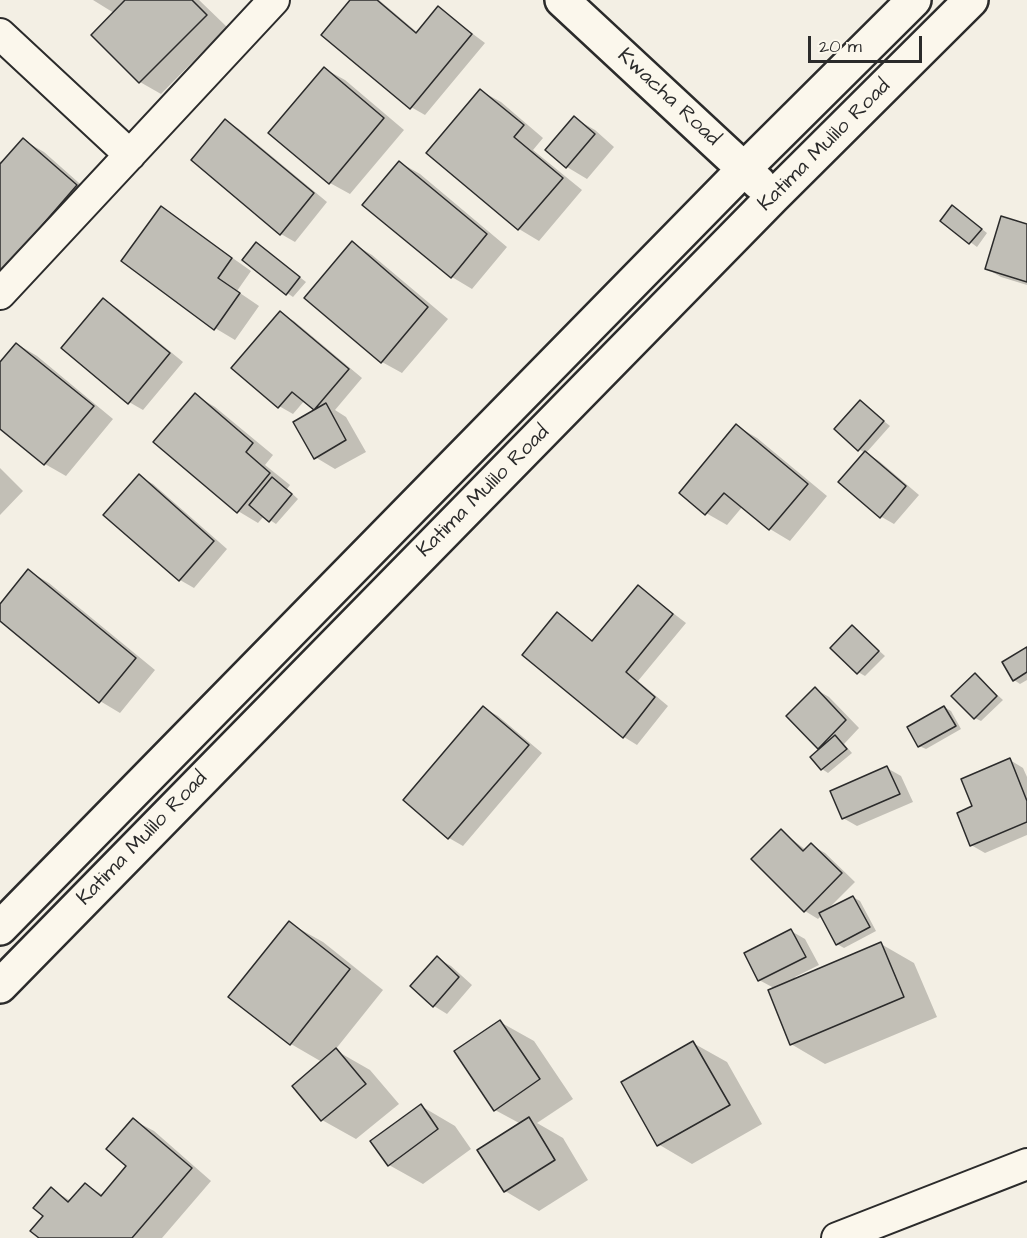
<!DOCTYPE html>
<html>
<head>
<meta charset="utf-8">
<style>
  body { margin:0 }
  #map { position:relative; width:1027px; height:1238px; overflow:hidden; background:#f3efe4; font-family:"Architects Daughter",sans-serif }
  canvas { display:block }
  .scale { position:absolute; left:808px; top:36px; width:114px; height:27px; box-sizing:border-box; border:3px solid #2b2b2b; border-top:0; padding-left:8px; font-size:18px; line-height:21px; white-space:nowrap; color:#2b2b2b; -webkit-text-stroke:4px #fbf7ec; paint-order:stroke }
</style>
</head>
<body>
<div id="map">
<canvas width="1027" height="1238"></canvas>
<div class="scale">20 m</div>
</div>
<script>
const ctx = document.querySelector('canvas').getContext('2d');
ctx.lineJoin = 'round';
function fillPath(path, color) { ctx.fillStyle = color; ctx.fill(path, 'evenodd'); }
function trace(path, color, width, dash) { ctx.strokeStyle = color; ctx.lineWidth = width; ctx.lineCap = dash ? 'butt' : 'round'; ctx.setLineDash(dash || []); ctx.stroke(path); }
function write(font, color, halo, rows, align = 'center') {
  ctx.font = font + ' "Architects Daughter",sans-serif'; ctx.lineWidth = 4.5; ctx.setLineDash([]); ctx.textBaseline = 'middle'; ctx.strokeStyle = halo; ctx.fillStyle = color; for (const [text, x, y, turn = 0] of rows) {
    ctx.save(); ctx.translate(x, y); ctx.rotate((+turn || 0) * Math.PI / 180); ctx.textAlign = isNaN(turn) ? turn : align; if (halo) ctx.strokeText(text, 0, 0); ctx.fillText(text, 0, 0); ctx.restore();
  }
}
fillPath(new Path2D(`
  M 93,0 L 199,0 L 227,27 L 161,94 L 140,82 L 93,35 L 114,13 Z
  M 352,0 L 379,0 L 418,33 L 438,8 L 485,43 L 425,115 L 411,107 Z
  M 325,69 L 345,80 L 404,130 L 350,194 L 330,183 Z
  M 481,91 L 501,102 L 543,138 L 533,150 L 582,190 L 539,241 L 519,229 L 428,153 Z
  M 574,118 L 595,130 L 614,147 L 587,179 L 567,167 Z
  M 226,121 L 239,129 L 327,202 L 295,242 L 281,234 Z
  M 23,140 L 44,152 L 96,198 L 0,302 L 0,161 L 3,164 Z
  M 399,162 L 420,174 L 507,247 L 472,289 L 452,277 L 364,204 Z
  M 162,208 L 251,271 L 237,291 L 259,306 L 235,340 L 215,328 Z
  M 959,211 L 987,233 L 977,247 L 942,221 Z
  M 1027,226 L 1027,285 L 1001,277 L 987,269 Z
  M 352,243 L 372,255 L 448,319 L 402,373 L 382,362 Z
  M 257,244 L 306,282 L 293,297 L 287,293 Z
  M 103,300 L 117,308 L 183,362 L 143,410 L 129,402 Z
  M 280,313 L 294,321 L 362,378 L 335,410 L 346,417 L 366,452 L 335,469 L 315,457 L 317,410 L 305,400 L 293,414 L 279,406 Z
  M 17,344 L 37,356 L 113,419 L 66,476 L 45,464 L 0,427 L 0,365 Z
  M 195,395 L 215,407 L 273,455 L 265,465 L 290,485 L 287,489 L 298,499 L 276,524 L 264,516 L 258,523 L 238,511 Z
  M 860,402 L 890,426 L 866,453 L 879,461 L 919,495 L 894,524 L 880,516 L 865,453 L 859,449 Z
  M 737,426 L 757,438 L 827,496 L 790,541 L 770,529 L 743,506 L 727,525 L 706,513 Z
  M 0,468 L 23,491 L 0,515 Z
  M 139,476 L 153,484 L 227,549 L 194,588 L 180,580 L 106,515 Z
  M 29,571 L 49,583 L 155,670 L 120,713 L 100,701 L 0,619 L 0,606 Z
  M 639,587 L 686,623 L 638,681 L 668,706 L 637,745 L 624,737 L 558,614 L 597,647 Z
  M 852,627 L 885,656 L 865,676 L 858,672 Z
  M 1027,649 L 1027,680 L 1020,684 L 1014,680 Z
  M 975,675 L 1003,700 L 981,721 L 975,718 Z
  M 815,689 L 829,697 L 859,728 L 844,744 L 852,753 L 828,773 L 822,769 Z
  M 944,707 L 951,711 L 961,729 L 926,749 L 919,746 Z
  M 484,708 L 498,716 L 542,753 L 463,846 L 449,838 Z
  M 1010,760 L 1023,768 L 1027,777 L 1027,835 L 985,853 L 971,845 L 974,807 Z
  M 887,768 L 901,776 L 913,802 L 857,826 L 843,818 Z
  M 781,831 L 806,850 L 811,845 L 825,853 L 855,882 L 827,910 L 853,897 L 860,901 L 876,931 L 844,948 L 837,944 L 822,915 L 818,919 L 805,911 Z
  M 289,923 L 323,942 L 383,990 L 335,1050 L 370,1070 L 399,1104 L 356,1139 L 322,1120 L 322,1062 L 291,1044 L 230,996 Z
  M 791,931 L 805,939 L 819,965 L 795,977 L 796,979 L 881,944 L 914,963 L 937,1017 L 825,1064 L 791,1044 L 774,988 L 759,980 Z
  M 437,958 L 451,966 L 472,985 L 447,1014 L 434,1006 Z
  M 500,1022 L 534,1041 L 573,1099 L 537,1123 L 563,1138 L 588,1180 L 539,1211 L 505,1191 L 521,1124 L 495,1110 Z
  M 693,1043 L 727,1062 L 762,1124 L 692,1164 L 658,1144 Z
  M 421,1106 L 455,1126 L 471,1149 L 423,1184 L 389,1165 Z
  M 133,1120 L 154,1131 L 211,1181 L 162,1238 L 41,1238 L 51,1189 L 71,1201 L 86,1185 L 103,1195 L 128,1166 Z`), '#0003');
const building = new Path2D(`
  M 125,0 L 192,0 L 207,15 L 139,83 L 91,35 Z
  M 350,0 L 377,0 L 416,33 L 438,6 L 472,34 L 410,109 L 321,35 Z
  M 324,67 L 384,118 L 329,184 L 268,133 Z
  M 480,89 L 524,125 L 514,137 L 563,178 L 518,230 L 426,153 Z
  M 574,116 L 595,134 L 566,168 L 545,150 Z
  M 225,119 L 314,193 L 280,235 L 191,160 Z
  M 23,138 L 77,185 L 0,274 L 0,164 Z
  M 399,161 L 487,234 L 451,278 L 362,205 Z
  M 952,205 L 982,229 L 969,244 L 940,221 Z
  M 161,206 L 232,258 L 218,278 L 240,293 L 214,330 L 121,261 Z
  M 1001,216 L 1027,224 L 1027,282 L 985,269 Z
  M 352,241 L 428,307 L 381,363 L 304,298 Z
  M 256,242 L 300,277 L 286,295 L 242,260 Z
  M 103,298 L 170,353 L 128,404 L 61,348 Z
  M 280,311 L 349,369 L 314,410 L 292,392 L 278,408 L 231,368 Z
  M 16,343 L 94,406 L 44,465 L 0,429 L 0,362 Z
  M 195,393 L 253,443 L 246,452 L 270,473 L 237,513 L 153,442 Z
  M 860,400 L 884,421 L 858,451 L 834,429 Z
  M 326,403 L 346,440 L 314,459 L 293,422 Z
  M 736,424 L 808,484 L 769,530 L 724,493 L 705,515 L 679,493 Z
  M 865,451 L 906,486 L 880,518 L 838,482 Z
  M 139,474 L 214,541 L 179,581 L 103,515 Z
  M 272,477 L 292,494 L 269,522 L 249,505 Z
  M 28,569 L 136,658 L 99,703 L 0,621 L 0,604 Z
  M 638,585 L 673,614 L 626,672 L 655,697 L 623,738 L 522,655 L 557,612 L 592,641 Z
  M 852,625 L 879,651 L 857,674 L 830,648 Z
  M 1027,647 L 1027,672 L 1013,681 L 1002,662 Z
  M 975,673 L 997,696 L 974,719 L 951,696 Z
  M 815,687 L 846,720 L 818,749 L 786,716 Z
  M 483,706 L 529,745 L 448,839 L 403,800 Z
  M 944,706 L 956,726 L 918,747 L 907,727 Z
  M 835,735 L 847,749 L 821,770 L 810,757 Z
  M 1010,758 L 1027,801 L 1027,822 L 970,846 L 957,813 L 972,806 L 961,779 Z
  M 887,766 L 900,794 L 842,819 L 830,791 Z
  M 781,829 L 803,851 L 811,843 L 842,873 L 804,912 L 751,859 Z
  M 853,896 L 870,927 L 836,945 L 819,913 Z
  M 289,921 L 350,969 L 290,1045 L 228,997 Z
  M 791,929 L 806,957 L 758,981 L 744,953 Z
  M 881,942 L 904,997 L 790,1045 L 768,990 Z
  M 437,956 L 459,977 L 433,1007 L 410,986 Z
  M 500,1020 L 540,1079 L 494,1111 L 454,1051 Z
  M 693,1041 L 730,1105 L 657,1146 L 621,1082 Z
  M 336,1048 L 366,1084 L 321,1121 L 292,1086 Z
  M 421,1104 L 438,1129 L 388,1166 L 370,1141 Z
  M 529,1117 L 555,1160 L 504,1192 L 477,1150 Z
  M 133,1118 L 192,1168 L 132,1238 L 39,1238 L 30,1231 L 43,1216 L 33,1208 L 51,1187 L 68,1202 L 85,1183 L 101,1196 L 126,1166 L 106,1149 Z`);
fillPath(building, '#c0beb6');
trace(building, '#2b2b2b', 1.5);
const street = new Path2D(`
  M 0,34 L 130,155
  M 0,294 L 274,0
  M 837,1238 L 1027,1164`);
const secondary = new Path2D(`
  M 562,0 L 759,183
  M 0,928 L 744,169 L 914,0
  M 0,986 L 773,197 L 971,0`);
trace(street, '#2b2b2b', 34);
trace(secondary, '#2b2b2b', 38);
trace(street, '#fbf7ec', 30);
trace(secondary, '#fbf7ec', 33);
write('21px', '#2b2b2b', '#fbf7ec', [
  ["Kwacha Road",668,98,43],
  ["Katima Mulilo Road",825,146,-45],
  ["Katima Mulilo Road",484,492,-45],
  ["Katima Mulilo Road",143,839,-46]
]);
</script>
</body>
</html>
